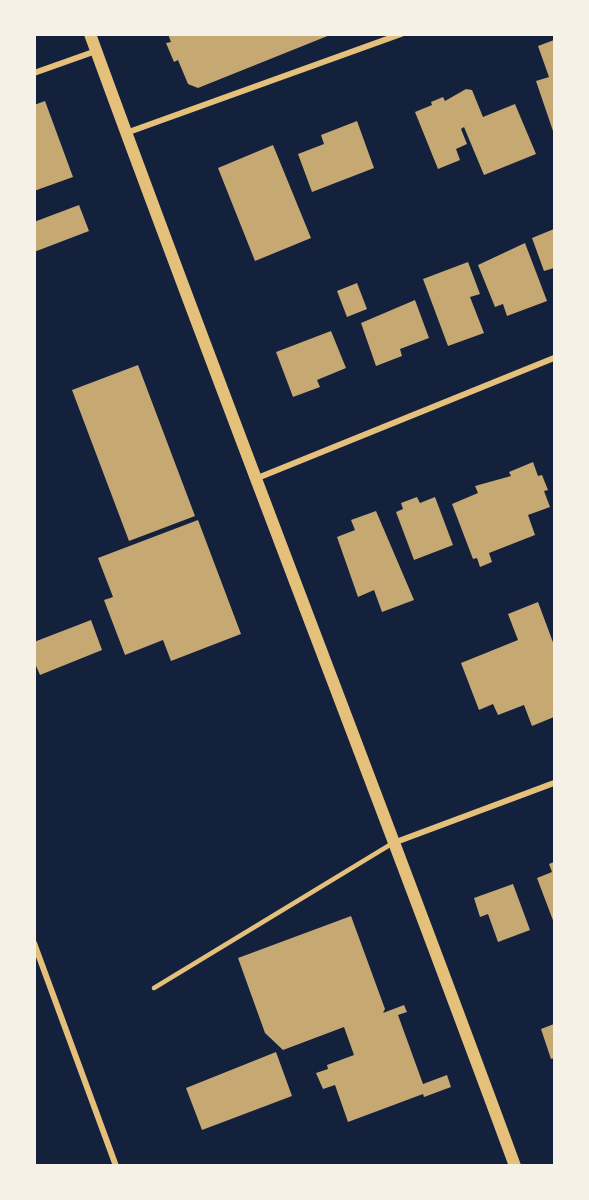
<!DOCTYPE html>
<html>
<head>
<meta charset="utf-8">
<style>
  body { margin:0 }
  #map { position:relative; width:589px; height:1200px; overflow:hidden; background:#14213d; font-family:"PT Sans",sans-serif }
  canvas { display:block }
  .frame { position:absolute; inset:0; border:36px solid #f6f1e7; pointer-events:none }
</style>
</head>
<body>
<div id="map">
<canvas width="589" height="1200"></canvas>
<div class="frame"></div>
</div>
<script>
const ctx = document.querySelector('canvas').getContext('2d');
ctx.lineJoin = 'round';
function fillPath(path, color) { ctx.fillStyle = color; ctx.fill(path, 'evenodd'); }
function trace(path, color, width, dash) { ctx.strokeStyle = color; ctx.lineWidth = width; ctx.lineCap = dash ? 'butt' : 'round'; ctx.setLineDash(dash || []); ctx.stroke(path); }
fillPath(new Path2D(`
  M 168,34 L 330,34 L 330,35 L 198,88 L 188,84 L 178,60 L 174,62 L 166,43 L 171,42 Z
  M 554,40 L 554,130 L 553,131 L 536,81 L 549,77 L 538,46 Z
  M 466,89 L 472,90 L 483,117 L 515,104 L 536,154 L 484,175 L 464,127 L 461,129 L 467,144 L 456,149 L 460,160 L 438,169 L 415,112 L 432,105 L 431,102 L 443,97 L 445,101 Z
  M 45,101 L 73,177 L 34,191 L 34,105 Z
  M 357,121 L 374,168 L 312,192 L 298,154 L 324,144 L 321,135 Z
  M 273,145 L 311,238 L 255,261 L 218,168 Z
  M 79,205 L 89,231 L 34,252 L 34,222 Z
  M 554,229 L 554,268 L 544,271 L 532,238 Z
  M 525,243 L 547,301 L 507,316 L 503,304 L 495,307 L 478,265 Z
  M 468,262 L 480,294 L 470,297 L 484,333 L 448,346 L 423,279 Z
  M 357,283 L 367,309 L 347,317 L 337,291 Z
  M 415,300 L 429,338 L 400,349 L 402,356 L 376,366 L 361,323 Z
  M 331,331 L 346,368 L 317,380 L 320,387 L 293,397 L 276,352 Z
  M 138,365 L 195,516 L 129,541 L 72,390 Z
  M 533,462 L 538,476 L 542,475 L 548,490 L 544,491 L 550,507 L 528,515 L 535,535 L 489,553 L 492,562 L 480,567 L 477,558 L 473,559 L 452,504 L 478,493 L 475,486 L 511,476 L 509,472 Z
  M 417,497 L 420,503 L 435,497 L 453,545 L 414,560 L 396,512 L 403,509 L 401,503 Z
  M 376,511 L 414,600 L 382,612 L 374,590 L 358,597 L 337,537 L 355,530 L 351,520 Z
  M 198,520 L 241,634 L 171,661 L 163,640 L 125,655 L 104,600 L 113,597 L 98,558 Z
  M 538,602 L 554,645 L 554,717 L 532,726 L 524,705 L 498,715 L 493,704 L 479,710 L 461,663 L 518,640 L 508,614 Z
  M 91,620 L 102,650 L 40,675 L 34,661 L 34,642 Z
  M 554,862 L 554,923 L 537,878 L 552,872 L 549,864 Z
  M 513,884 L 530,930 L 498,942 L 488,914 L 480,917 L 474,898 Z
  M 351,916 L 385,1009 L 383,1013 L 404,1005 L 407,1012 L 398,1015 L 423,1084 L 447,1075 L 451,1087 L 424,1097 L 423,1094 L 348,1122 L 335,1085 L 323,1089 L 316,1073 L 328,1069 L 327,1065 L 354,1055 L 344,1027 L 283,1050 L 265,1033 L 238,958 Z
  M 554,1024 L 554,1058 L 551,1059 L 541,1029 Z
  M 276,1052 L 292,1096 L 202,1130 L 186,1088 Z`), '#c6a872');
trace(new Path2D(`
  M 154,988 L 393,843`), '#e5c07b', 4.5);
trace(new Path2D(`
  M 34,73 L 96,51
  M 126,133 L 401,34
  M 255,479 L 554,358
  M 396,842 L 554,783
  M 34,943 L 116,1166`), '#e5c07b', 6);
trace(new Path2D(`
  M 90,34 C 228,413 376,788 515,1166`), '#e5c07b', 12);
</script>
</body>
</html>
